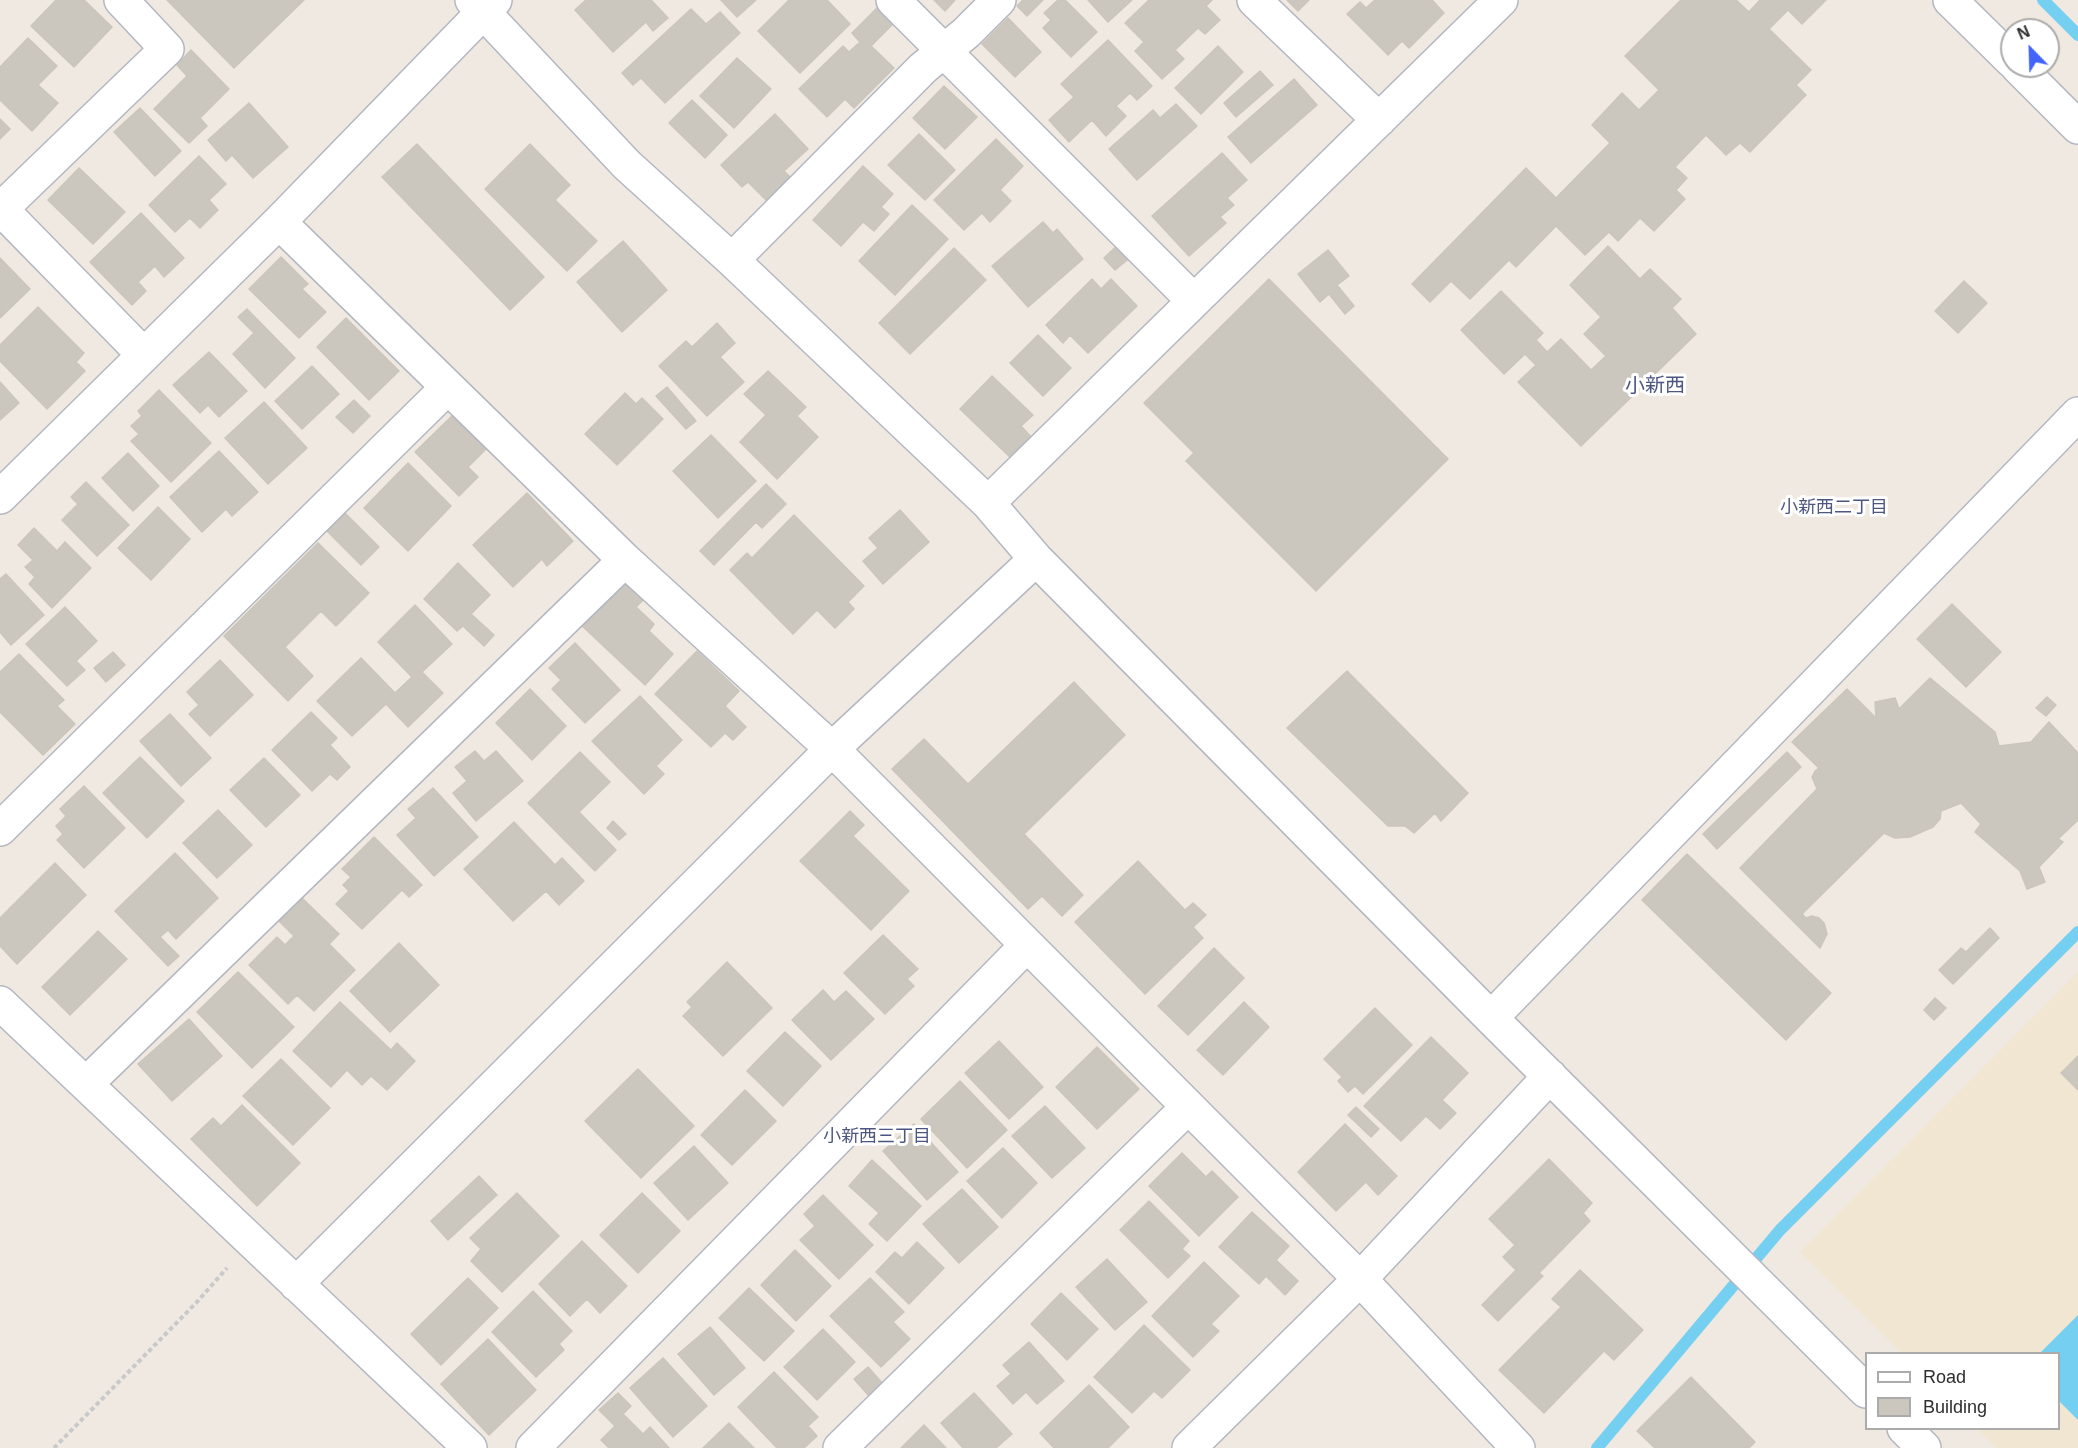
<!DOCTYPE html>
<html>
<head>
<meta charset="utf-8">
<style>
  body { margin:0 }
  #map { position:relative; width:2078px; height:1448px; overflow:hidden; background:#efe9e1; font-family:Arial,sans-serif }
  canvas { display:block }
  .legend { position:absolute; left:1865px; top:1352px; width:195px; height:78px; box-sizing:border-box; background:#fff; border:2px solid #ababab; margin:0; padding:8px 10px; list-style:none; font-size:18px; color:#2e2e2e }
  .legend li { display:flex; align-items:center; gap:12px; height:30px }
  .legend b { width:30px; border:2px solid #ababab }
  .north { position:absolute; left:2000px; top:18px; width:60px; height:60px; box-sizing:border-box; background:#fff; border:2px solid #ababab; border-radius:50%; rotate:337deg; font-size:16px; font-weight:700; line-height:24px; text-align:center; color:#2e2e2e }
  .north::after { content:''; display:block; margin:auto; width:21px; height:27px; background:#4264fb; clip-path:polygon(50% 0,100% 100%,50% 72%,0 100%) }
</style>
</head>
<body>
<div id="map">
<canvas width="2078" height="1448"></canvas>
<ul class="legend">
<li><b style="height:8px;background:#fff"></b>Road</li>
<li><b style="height:16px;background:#cbc7bf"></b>Building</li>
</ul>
<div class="north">N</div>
</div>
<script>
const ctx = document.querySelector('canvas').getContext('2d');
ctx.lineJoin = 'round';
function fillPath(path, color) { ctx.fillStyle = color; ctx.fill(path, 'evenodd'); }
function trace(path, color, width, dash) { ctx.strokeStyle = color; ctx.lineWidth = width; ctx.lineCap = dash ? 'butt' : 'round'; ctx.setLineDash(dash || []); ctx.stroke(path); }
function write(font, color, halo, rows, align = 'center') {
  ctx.font = font + ' Arial,"Noto Sans JP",sans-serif'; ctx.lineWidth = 6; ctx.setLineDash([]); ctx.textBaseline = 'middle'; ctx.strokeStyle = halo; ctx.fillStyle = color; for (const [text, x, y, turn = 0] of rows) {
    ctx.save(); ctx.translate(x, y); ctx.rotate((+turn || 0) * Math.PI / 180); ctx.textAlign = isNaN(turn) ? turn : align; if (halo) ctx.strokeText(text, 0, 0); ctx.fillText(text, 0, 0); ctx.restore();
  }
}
fillPath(new Path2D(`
  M 2078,972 L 2078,1448 L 1997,1448 L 1977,1429 L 2058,1428 L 2058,1354 L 1902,1353 L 1800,1252 Z`), '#f0e6d1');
fillPath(new Path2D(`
  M 2078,1315 L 2078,1420 L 2059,1401 L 2058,1354 L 2040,1353 Z`), '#75cff0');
trace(new Path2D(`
  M 2043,0 L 2078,35
  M 1597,1448 L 1780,1230 L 2078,932`), '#75cff0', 12);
const building = new Path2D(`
  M 56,0 L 84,0 L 112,27 L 74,67 L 31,26 Z
  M 167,0 L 304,0 L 234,68 Z
  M 586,0 L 651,0 L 668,18 L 653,31 L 646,22 L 613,52 L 575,10 Z
  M 721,0 L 756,0 L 737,17 Z
  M 789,0 L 827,0 L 850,24 L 800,73 L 758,31 Z
  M 934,0 L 955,0 L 945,11 Z
  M 1023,0 L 1043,0 L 1027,16 L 1017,6 Z
  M 1058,0 L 1065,0 L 1097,32 L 1071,57 L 1043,28 L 1051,20 L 1044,13 Z
  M 1088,0 L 1132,0 L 1108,22 Z
  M 1149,0 L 1212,0 L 1206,6 L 1220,20 L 1205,34 L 1198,28 L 1175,50 L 1184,59 L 1162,79 L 1135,51 L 1144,42 L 1125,23 Z
  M 1287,0 L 1309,0 L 1298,11 Z
  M 1375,0 L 1432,0 L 1444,13 L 1409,48 L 1402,41 L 1388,55 L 1347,14 L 1360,2 L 1366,8 Z
  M 1681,0 L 1736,0 L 1749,12 L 1760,0 L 1826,0 L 1802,24 L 1788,10 L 1769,29 L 1811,70 L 1796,85 L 1806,95 L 1750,152 L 1740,143 L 1726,155 L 1706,135 L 1675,167 L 1687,178 L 1676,190 L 1685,199 L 1654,231 L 1640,218 L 1618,241 L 1609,232 L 1585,255 L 1556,226 L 1516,267 L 1509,260 L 1470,299 L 1451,281 L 1430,302 L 1412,284 L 1526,168 L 1556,198 L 1610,143 L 1592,125 L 1622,93 L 1639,110 L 1659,90 L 1625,56 Z
  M 879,6 L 895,22 L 871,46 L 894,68 L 854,108 L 845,99 L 827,117 L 799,89 L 843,46 L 849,52 L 860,42 L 852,33 Z
  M 691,9 L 706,24 L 720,12 L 740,33 L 665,103 L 641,78 L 633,85 L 622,73 Z
  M 1008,18 L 1041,52 L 1015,77 L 982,44 Z
  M 28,38 L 57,66 L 38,85 L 58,103 L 32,131 L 0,100 L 0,67 Z
  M 1108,40 L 1152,86 L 1137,100 L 1130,93 L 1116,106 L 1126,116 L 1106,136 L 1092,120 L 1069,142 L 1049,120 L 1074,97 L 1061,84 Z
  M 1218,46 L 1243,72 L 1201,114 L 1175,88 Z
  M 191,50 L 229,89 L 200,118 L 207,126 L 189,143 L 154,109 L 187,76 L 177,65 Z
  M 737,58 L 771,89 L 734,128 L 700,96 Z
  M 1260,71 L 1273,85 L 1236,117 L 1224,103 Z
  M 1294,79 L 1317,105 L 1251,163 L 1228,137 Z
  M 944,86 L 977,117 L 945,149 L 913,118 Z
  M 692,100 L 727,135 L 705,158 L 669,123 Z
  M 249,103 L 288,147 L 253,178 L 232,155 L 226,161 L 208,140 Z
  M 1176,104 L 1197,126 L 1137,180 L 1109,149 L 1153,110 L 1160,118 Z
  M 140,108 L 181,151 L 155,176 L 114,132 Z
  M 775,114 L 808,149 L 784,171 L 790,177 L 766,200 L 748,182 L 742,187 L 721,165 Z
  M 0,119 L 10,129 L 0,139 Z
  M 919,134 L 955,170 L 925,200 L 888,165 Z
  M 996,139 L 1023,166 L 1000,190 L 1011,201 L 990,222 L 982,213 L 964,230 L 934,200 Z
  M 417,144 L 544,277 L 510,310 L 382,177 Z
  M 530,144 L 570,185 L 555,200 L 597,241 L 567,271 L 485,189 Z
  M 1222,153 L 1247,180 L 1227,198 L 1234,205 L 1220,217 L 1226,223 L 1189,256 L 1152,216 Z
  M 199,156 L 226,184 L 209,200 L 218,210 L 200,228 L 190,218 L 175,232 L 149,205 Z
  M 863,166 L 893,194 L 881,207 L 889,214 L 874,231 L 863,222 L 841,246 L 813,220 Z
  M 79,168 L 125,212 L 93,244 L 48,200 Z
  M 912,205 L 948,239 L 895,295 L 859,261 Z
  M 141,213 L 184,258 L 164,277 L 155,266 L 138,282 L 146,291 L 132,305 L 90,262 Z
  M 1043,222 L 1053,233 L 1057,229 L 1083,259 L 1028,307 L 992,266 Z
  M 623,241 L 667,290 L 622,332 L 577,282 Z
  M 1120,243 L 1132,256 L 1115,270 L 1104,258 Z
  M 1608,246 L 1640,279 L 1650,269 L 1681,299 L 1672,308 L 1696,334 L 1581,446 L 1518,382 L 1536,365 L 1525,354 L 1504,374 L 1461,330 L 1501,291 L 1543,333 L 1536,340 L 1547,352 L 1561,339 L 1591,370 L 1606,356 L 1584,334 L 1601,317 L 1570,285 Z
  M 954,248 L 986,280 L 910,354 L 879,323 Z
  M 1328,250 L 1349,276 L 1337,285 L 1354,306 L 1345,314 L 1329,294 L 1320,302 L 1298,274 Z
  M 281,257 L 308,284 L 302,289 L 326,312 L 299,338 L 249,289 Z
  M 0,258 L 30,289 L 0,318 Z
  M 1092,279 L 1101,289 L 1111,279 L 1137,306 L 1088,353 L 1070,335 L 1063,343 L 1046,325 Z
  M 1269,279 L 1448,459 L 1316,591 L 1186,461 L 1194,453 L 1144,403 Z
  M 1964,281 L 1987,303 L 1958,333 L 1935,311 Z
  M 38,307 L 84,353 L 76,362 L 85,371 L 47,409 L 0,361 L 0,345 Z
  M 247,309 L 295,358 L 265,388 L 233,354 L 254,333 L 238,317 Z
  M 346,318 L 399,371 L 369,400 L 317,347 Z
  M 717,323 L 735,343 L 720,357 L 744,382 L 707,416 L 659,366 L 686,341 L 692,347 Z
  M 1038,335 L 1071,368 L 1043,396 L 1010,363 Z
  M 209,352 L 247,391 L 219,417 L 208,405 L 200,413 L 173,385 Z
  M 312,366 L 339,394 L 302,429 L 275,401 Z
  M 768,371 L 806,407 L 797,416 L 818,437 L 777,479 L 740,442 L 766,415 L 744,394 Z
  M 992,376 L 1033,415 L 1021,426 L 1032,438 L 1012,459 L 960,409 Z
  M 0,382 L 19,403 L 0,420 Z
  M 667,387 L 696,421 L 686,429 L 656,396 Z
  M 159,390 L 211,443 L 171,482 L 131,441 L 139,434 L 131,426 L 142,416 L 138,411 Z
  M 625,393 L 636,404 L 642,398 L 663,419 L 617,465 L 585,434 Z
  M 354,400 L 370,416 L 353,433 L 336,417 Z
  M 264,402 L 307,448 L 268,484 L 225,438 Z
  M 456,412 L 489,446 L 468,467 L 478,477 L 459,496 L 415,452 Z
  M 711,435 L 756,481 L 718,518 L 673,471 Z
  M 219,451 L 258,492 L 232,516 L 226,509 L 202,532 L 170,497 Z
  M 128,453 L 159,486 L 133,511 L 102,478 Z
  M 408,463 L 451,506 L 408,551 L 364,508 Z
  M 86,482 L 129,525 L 97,556 L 62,520 L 78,504 L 71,497 Z
  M 766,484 L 786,504 L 762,528 L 756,522 L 714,565 L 700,551 Z
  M 527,493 L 573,541 L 547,566 L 542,559 L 513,587 L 473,545 Z
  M 158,507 L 190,539 L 151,580 L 118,548 Z
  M 900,510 L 929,542 L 883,584 L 863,561 L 878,548 L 869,538 Z
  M 345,513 L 379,547 L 361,565 L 327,531 Z
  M 794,515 L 864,586 L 848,602 L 854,609 L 835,628 L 817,610 L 793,634 L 730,570 L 747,553 L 752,558 Z
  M 34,528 L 57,551 L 65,542 L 91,568 L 52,608 L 29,584 L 35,577 L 25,567 L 33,560 L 18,545 Z
  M 318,543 L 369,593 L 336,626 L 321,611 L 285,647 L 313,676 L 288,701 L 224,636 Z
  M 458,563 L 490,595 L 471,614 L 494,635 L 484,646 L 463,626 L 457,631 L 424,599 Z
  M 6,574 L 44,615 L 11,645 L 0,632 L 0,579 Z
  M 620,579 L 643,600 L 636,607 L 654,624 L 649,631 L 673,654 L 645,685 L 579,623 Z
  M 1952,604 L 2001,652 L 1966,687 L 1917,639 Z
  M 415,605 L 452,644 L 422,672 L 443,693 L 408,727 L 386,704 L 352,736 L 317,701 L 361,658 L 395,693 L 412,677 L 378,642 Z
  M 65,607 L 97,641 L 76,661 L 85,670 L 67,686 L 26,644 Z
  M 575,643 L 620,690 L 585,723 L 552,689 L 561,680 L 549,668 Z
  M 697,651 L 739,691 L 725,706 L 746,727 L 733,740 L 725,733 L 711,747 L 655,694 Z
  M 113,652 L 125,665 L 106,682 L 94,668 Z
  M 19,654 L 64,700 L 57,706 L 75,724 L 43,755 L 0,712 L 0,672 Z
  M 220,660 L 253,695 L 210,736 L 189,714 L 199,705 L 187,692 Z
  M 1347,671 L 1468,793 L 1441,821 L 1435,813 L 1414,833 L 1405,826 L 1388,826 L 1287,728 Z
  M 1930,678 L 1995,732 L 1999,746 L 2031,742 L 2049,722 L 2078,753 L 2078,820 L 2058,839 L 2063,842 L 2039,867 L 2045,882 L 2027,889 L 2020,871 L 1975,832 L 1981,824 L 1961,803 L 1941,811 L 1940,819 L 1933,827 L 1910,837 L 1895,838 L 1884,833 L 1802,914 L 1806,918 L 1812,916 L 1819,918 L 1824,923 L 1827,934 L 1820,948 L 1740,868 L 1817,789 L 1812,777 L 1815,771 L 1819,768 L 1792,742 L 1847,689 L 1876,718 L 1875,702 L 1895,698 L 1899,709 Z
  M 1074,682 L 1125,735 L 1024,834 L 1083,895 L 1062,916 L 1042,896 L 1028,909 L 892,769 L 924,739 L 968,784 Z
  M 530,689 L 566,726 L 532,760 L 496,723 Z
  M 640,696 L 682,740 L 656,766 L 664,774 L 644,794 L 592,741 Z
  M 2047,697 L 2056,705 L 2046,716 L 2036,708 Z
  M 311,712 L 337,738 L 330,745 L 350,767 L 337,780 L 330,774 L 312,791 L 272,750 Z
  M 170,714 L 211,758 L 181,786 L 140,741 Z
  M 475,751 L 484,761 L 496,751 L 523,781 L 476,821 L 453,793 L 467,781 L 455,767 Z
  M 580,752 L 610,782 L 579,812 L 616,850 L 595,871 L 528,803 Z
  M 1787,752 L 1801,767 L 1717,849 L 1703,834 Z
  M 140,757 L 184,801 L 147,838 L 103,793 Z
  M 264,758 L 300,795 L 266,827 L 230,790 Z
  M 84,786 L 125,828 L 84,868 L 57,840 L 63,834 L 56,826 L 66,816 L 60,809 Z
  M 433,788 L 478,837 L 434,876 L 397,835 L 416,818 L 408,809 Z
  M 218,810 L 252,845 L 217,878 L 183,843 Z
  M 850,811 L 864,825 L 853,836 L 909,891 L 871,930 L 800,861 Z
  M 613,821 L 626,834 L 619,840 L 607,828 Z
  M 514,822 L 555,865 L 562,858 L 584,881 L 559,905 L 546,891 L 513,921 L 464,869 Z
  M 374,837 L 422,885 L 409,897 L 402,890 L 362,929 L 336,904 L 349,891 L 343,885 L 351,877 L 342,869 Z
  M 175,853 L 218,898 L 176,939 L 168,930 L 160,937 L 179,956 L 168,966 L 115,911 Z
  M 1687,854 L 1831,993 L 1786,1040 L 1642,900 Z
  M 1138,861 L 1185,910 L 1193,903 L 1206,915 L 1193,927 L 1203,938 L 1145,994 L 1075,922 Z
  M 55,863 L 86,895 L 17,964 L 0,946 L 0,918 Z
  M 301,897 L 339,934 L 329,944 L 355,970 L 314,1011 L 297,995 L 288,1004 L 249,965 L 277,937 L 285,945 L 294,936 L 278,920 Z
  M 1990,928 L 1999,938 L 1953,984 L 1939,970 L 1961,948 L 1966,952 Z
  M 98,931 L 127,959 L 70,1015 L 42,987 Z
  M 883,935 L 918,969 L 907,979 L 914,986 L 885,1014 L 844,973 Z
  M 399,943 L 439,985 L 390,1032 L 350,991 Z
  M 1214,948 L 1244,978 L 1188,1035 L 1158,1006 Z
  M 727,962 L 772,1008 L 723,1056 L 683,1016 L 692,1007 L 687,1002 Z
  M 238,972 L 294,1027 L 252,1068 L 197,1012 Z
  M 823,990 L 834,1002 L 846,991 L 874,1019 L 831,1060 L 792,1020 Z
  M 1935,998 L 1946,1008 L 1934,1020 L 1924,1010 Z
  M 340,1002 L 391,1050 L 397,1043 L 415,1061 L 387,1090 L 371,1076 L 362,1085 L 347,1070 L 331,1087 L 293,1051 Z
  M 1244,1002 L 1269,1027 L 1223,1075 L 1197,1050 Z
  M 1375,1008 L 1412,1045 L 1363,1094 L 1355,1086 L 1348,1092 L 1338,1081 L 1342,1077 L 1324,1059 Z
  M 189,1019 L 222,1056 L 172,1101 L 138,1064 Z
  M 785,1032 L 821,1066 L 783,1106 L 747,1071 Z
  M 1431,1037 L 1468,1073 L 1442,1100 L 1456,1113 L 1440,1129 L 1426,1116 L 1401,1141 L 1364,1106 Z
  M 999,1041 L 1043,1087 L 1009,1119 L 965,1073 Z
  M 1097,1047 L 1139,1089 L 1097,1129 L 1056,1087 Z
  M 2078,1056 L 2078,1090 L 2061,1073 Z
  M 281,1059 L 330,1108 L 293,1145 L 243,1096 Z
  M 638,1069 L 694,1126 L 641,1178 L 585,1121 Z
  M 960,1081 L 1007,1130 L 967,1168 L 921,1119 Z
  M 745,1090 L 776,1121 L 732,1165 L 701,1135 Z
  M 242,1105 L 300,1163 L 257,1206 L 191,1139 L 213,1118 L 221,1126 Z
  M 1045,1106 L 1085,1148 L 1052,1178 L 1012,1136 Z
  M 1356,1107 L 1379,1129 L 1371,1137 L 1348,1115 Z
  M 914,1124 L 958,1172 L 927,1200 L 883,1151 Z
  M 1345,1124 L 1397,1176 L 1378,1195 L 1366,1182 L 1336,1211 L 1298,1172 Z
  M 694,1146 L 728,1183 L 688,1220 L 654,1183 Z
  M 1003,1148 L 1037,1183 L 1002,1218 L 967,1181 Z
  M 1182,1153 L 1206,1177 L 1212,1171 L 1238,1197 L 1199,1236 L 1149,1186 Z
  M 1549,1159 L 1592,1203 L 1583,1213 L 1590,1221 L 1539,1273 L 1543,1276 L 1498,1321 L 1482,1305 L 1516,1270 L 1503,1257 L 1515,1245 L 1489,1219 Z
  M 872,1160 L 921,1206 L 887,1241 L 869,1224 L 879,1213 L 849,1186 Z
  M 479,1176 L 497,1195 L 448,1240 L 431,1221 Z
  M 962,1189 L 998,1227 L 959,1263 L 923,1224 Z
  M 517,1193 L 559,1236 L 502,1292 L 471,1261 L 481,1249 L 470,1238 Z
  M 642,1193 L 680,1231 L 638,1273 L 600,1235 Z
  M 823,1195 L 873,1245 L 839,1279 L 800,1240 L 815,1226 L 804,1214 Z
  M 1149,1201 L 1189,1241 L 1182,1249 L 1190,1256 L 1168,1278 L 1120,1230 Z
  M 1252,1212 L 1289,1246 L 1276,1260 L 1298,1281 L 1285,1295 L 1266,1276 L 1259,1284 L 1219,1247 Z
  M 582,1241 L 627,1286 L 600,1313 L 587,1299 L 570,1316 L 539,1284 Z
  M 917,1242 L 944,1268 L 909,1304 L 876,1272 L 895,1252 L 902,1258 Z
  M 795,1250 L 831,1286 L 796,1321 L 761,1285 Z
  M 1107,1259 L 1147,1302 L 1115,1330 L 1076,1287 Z
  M 1204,1262 L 1239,1296 L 1211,1324 L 1219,1331 L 1193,1357 L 1152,1316 Z
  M 1580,1270 L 1643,1330 L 1614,1360 L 1604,1351 L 1544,1413 L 1499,1370 L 1561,1307 L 1552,1299 Z
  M 468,1278 L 498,1308 L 441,1365 L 411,1334 Z
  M 870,1278 L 904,1312 L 893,1322 L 910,1339 L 881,1367 L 830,1316 Z
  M 749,1288 L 794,1331 L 764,1361 L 719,1318 Z
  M 533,1291 L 572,1331 L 559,1344 L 564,1350 L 536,1377 L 492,1332 Z
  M 1061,1293 L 1098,1329 L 1067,1360 L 1031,1324 Z
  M 1144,1325 L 1190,1370 L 1162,1398 L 1154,1391 L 1132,1413 L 1094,1377 Z
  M 710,1327 L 745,1368 L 714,1395 L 678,1354 Z
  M 823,1329 L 855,1362 L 817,1400 L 784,1367 Z
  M 488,1339 L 536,1390 L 489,1435 L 441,1384 Z
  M 1029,1342 L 1064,1381 L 1037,1404 L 1026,1392 L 1013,1404 L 997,1386 L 1011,1374 L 1003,1365 Z
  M 663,1358 L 707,1406 L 673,1437 L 630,1388 Z
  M 868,1367 L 884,1385 L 870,1397 L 854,1379 Z
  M 774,1372 L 818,1417 L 808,1426 L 817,1436 L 804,1448 L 777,1448 L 738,1407 Z
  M 1691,1377 L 1755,1442 L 1749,1448 L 1655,1448 L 1637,1431 Z
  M 1089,1385 L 1129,1427 L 1108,1448 L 1054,1448 L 1040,1433 Z
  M 618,1393 L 631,1406 L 623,1414 L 643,1434 L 650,1427 L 669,1448 L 609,1448 L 601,1440 L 615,1426 L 599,1410 Z
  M 974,1393 L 1012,1434 L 996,1448 L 963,1448 L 941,1423 Z
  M 729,1423 L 754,1448 L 703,1448 Z
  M 924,1425 L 946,1448 L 901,1448 Z`);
fillPath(building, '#cbc7bf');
trace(building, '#cbc5ba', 1.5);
const minor = new Path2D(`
  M 472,0 L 627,165 L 732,260 L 988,503 L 1036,559 L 1491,1018 L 1866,1391
  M 893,0 L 1194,301
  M 1254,0 L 1379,120
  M 1950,0 L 2012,61
  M 2017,66 L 2078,127
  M 1,209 L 144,355
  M 0,210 L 167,49 L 121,0
  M 279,222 L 625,560 L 832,749 L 1360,1279 L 1518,1448
  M 732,260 L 923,68 L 966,33 L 999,0
  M 0,497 L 279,222 L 495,0
  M 988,503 L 1501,0
  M 0,829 L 448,387
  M 0,1003 L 470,1448
  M 1491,1018 L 2078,414
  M 86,1084 L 625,560
  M 296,1284 L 832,749 L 1036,559
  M 1904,1428 L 1924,1448
  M 533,1448 L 1027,945
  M 840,1448 L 1188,1107
  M 1189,1448 L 1360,1279 L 1550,1076`);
trace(minor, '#b4b7c1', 36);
trace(new Path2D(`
  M 54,1448 L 197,1302 L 227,1268`), '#c9c9c9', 4, [4.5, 3]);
trace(minor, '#fff', 33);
write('18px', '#4d5680', '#fff', [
  ["小新西二丁目",1834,508],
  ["小新西三丁目",877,1137]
]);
write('20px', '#4d5680', '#fff', [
  ["小新西",1655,386]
]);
</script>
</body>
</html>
